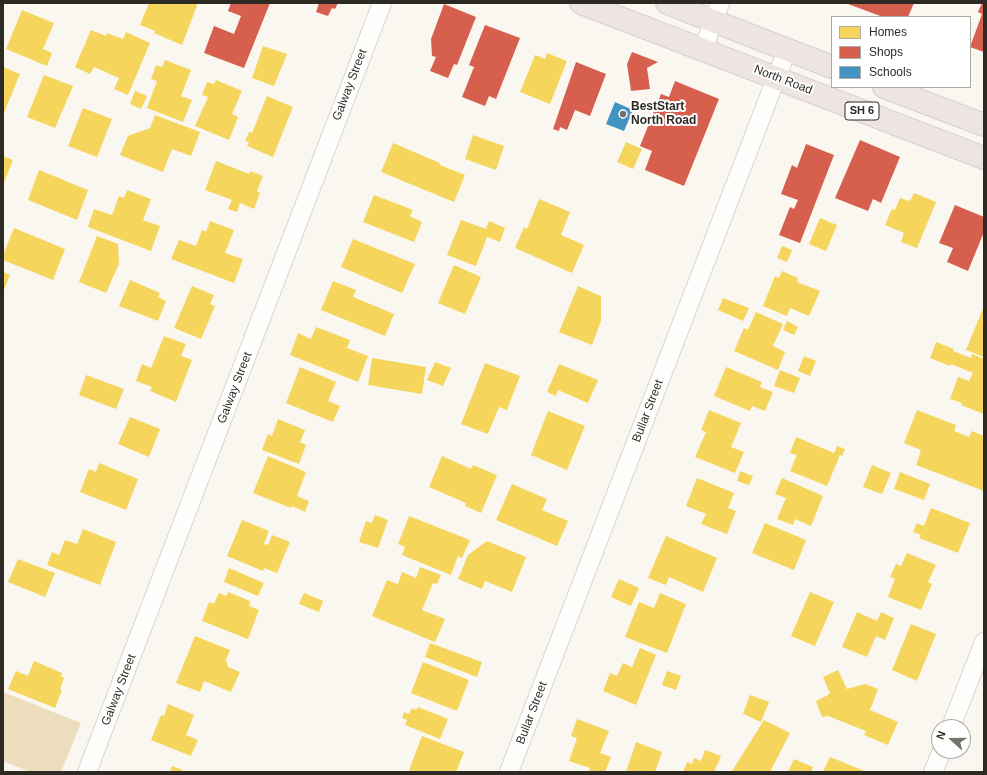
<!DOCTYPE html>
<html>
<head>
<meta charset="utf-8">
<style>
  body { margin:0 }
  #map { position:relative; width:987px; height:775px; overflow:hidden; background:#faf7f1; font-family:Arial,sans-serif }
  canvas { display:block }
  .frame { position:absolute; inset:0; border:4px solid #2d2a23; pointer-events:none }
  .legend { position:absolute; left:831px; top:16px; width:140px; height:72px; box-sizing:border-box; background:#fff; border:1px solid #abaaa7; margin:0; padding:5px 7px; list-style:none; font-size:12px; color:#2d2a23 }
  .legend li { display:flex; align-items:center; gap:8px; height:20px }
  .legend b { width:20px; border:1px solid #abaaa7 }
  .north { position:absolute; left:931px; top:719px; width:40px; height:40px; box-sizing:border-box; background:#fff; border:1px solid #abaaa7; border-radius:50%; rotate:291deg; font-size:11px; font-weight:700; line-height:16px; text-align:center; color:#2d2a23 }
  .north::after { content:''; display:block; margin:auto; width:14px; height:18px; background:#75726b; clip-path:polygon(50% 0,100% 100%,50% 72%,0 100%) }
</style>
</head>
<body>
<div id="map">
<canvas width="987" height="775"></canvas>
<div class="frame"></div>
<ul class="legend">
<li><b style="height:11px;background:#f6d55c"></b>Homes</li>
<li><b style="height:11px;background:#d6604d"></b>Shops</li>
<li><b style="height:11px;background:#4393c3"></b>Schools</li>
</ul>
<div class="north">N</div>
</div>
<script>
const ctx = document.querySelector('canvas').getContext('2d');
ctx.lineJoin = 'round';
function fillPath(path, color) { ctx.fillStyle = color; ctx.fill(path, 'evenodd'); }
function trace(path, color, width, dash) { ctx.strokeStyle = color; ctx.lineWidth = width; ctx.lineCap = dash ? 'butt' : 'round'; ctx.setLineDash(dash || []); ctx.stroke(path); }
function write(font, color, halo, rows, align = 'center') {
  ctx.font = font + ' Arial,sans-serif'; ctx.lineWidth = 4; ctx.setLineDash([]); ctx.textBaseline = 'middle'; ctx.strokeStyle = halo; ctx.fillStyle = color; for (const [text, x, y, turn = 0] of rows) {
    ctx.save(); ctx.translate(x, y); ctx.rotate((+turn || 0) * Math.PI / 180); ctx.textAlign = isNaN(turn) ? turn : align; if (halo) ctx.strokeText(text, 0, 0); ctx.fillText(text, 0, 0); ctx.restore();
  }
}
fillPath(new Path2D(`
  M 3,692 L 81,723 L 61,772 L 30,772 L 3,761 Z`), '#ecddbc');
fillPath(new Path2D(`
  M 149,3 L 198,3 L 182,45 L 154,33 L 155,31 L 140,25 Z
  M 22,10 L 54,23 L 43,49 L 52,53 L 47,66 L 6,49 Z
  M 91,30 L 106,36 L 107,33 L 123,39 L 126,32 L 150,43 L 128,95 L 114,89 L 119,78 L 94,67 L 90,74 L 75,67 Z
  M 263,46 L 287,54 L 274,86 L 252,78 Z
  M 547,53 L 567,61 L 550,104 L 520,92 L 535,55 L 545,59 Z
  M 165,60 L 191,70 L 181,96 L 192,100 L 183,122 L 147,108 L 157,81 L 151,79 L 156,65 L 162,67 Z
  M 3,67 L 20,74 L 3,115 Z
  M 44,75 L 73,86 L 55,128 L 27,117 Z
  M 216,80 L 242,91 L 232,114 L 238,117 L 229,140 L 195,126 L 208,97 L 202,95 L 207,82 L 214,84 Z
  M 135,91 L 147,96 L 141,109 L 130,104 Z
  M 267,96 L 293,107 L 273,157 L 247,146 L 249,142 L 245,141 L 249,132 L 252,133 Z
  M 83,108 L 112,119 L 97,157 L 68,146 Z
  M 155,115 L 200,132 L 191,156 L 172,149 L 163,172 L 120,155 L 128,136 L 150,128 Z
  M 473,135 L 504,146 L 496,170 L 465,159 Z
  M 626,142 L 642,149 L 633,169 L 617,162 Z
  M 393,143 L 440,163 L 440,165 L 465,175 L 454,202 L 381,172 Z
  M 3,156 L 13,160 L 3,185 Z
  M 216,161 L 249,174 L 250,171 L 263,176 L 257,191 L 260,193 L 254,209 L 240,203 L 237,212 L 228,209 L 232,200 L 205,190 Z
  M 39,170 L 88,190 L 77,220 L 28,200 Z
  M 127,190 L 151,199 L 143,220 L 160,226 L 151,251 L 88,227 L 94,209 L 112,215 L 119,196 L 124,198 Z
  M 914,193 L 936,202 L 917,248 L 901,242 L 904,233 L 885,225 L 892,209 L 895,210 L 900,198 L 910,201 Z
  M 374,195 L 413,210 L 410,216 L 422,222 L 414,242 L 363,222 Z
  M 539,199 L 570,212 L 561,235 L 584,245 L 572,273 L 515,248 L 524,227 L 527,229 Z
  M 820,218 L 837,225 L 826,251 L 809,244 Z
  M 461,220 L 486,229 L 489,221 L 505,228 L 500,242 L 487,237 L 476,266 L 447,255 Z
  M 210,221 L 234,230 L 225,253 L 243,259 L 234,283 L 171,259 L 179,240 L 196,246 L 202,230 L 206,232 Z
  M 14,228 L 65,249 L 53,280 L 3,260 L 3,255 Z
  M 97,236 L 118,244 L 119,264 L 106,293 L 79,282 Z
  M 353,239 L 415,264 L 402,293 L 341,267 Z
  M 782,246 L 792,250 L 787,262 L 777,258 Z
  M 454,265 L 481,277 L 465,314 L 438,303 Z
  M 782,271 L 798,278 L 797,282 L 820,291 L 809,316 L 790,308 L 787,316 L 763,306 L 775,276 L 779,278 Z
  M 3,272 L 10,275 L 3,292 Z
  M 130,280 L 160,293 L 158,297 L 166,301 L 158,321 L 119,306 Z
  M 333,281 L 356,290 L 353,297 L 394,314 L 385,336 L 321,310 Z
  M 192,286 L 214,295 L 210,304 L 215,306 L 201,339 L 174,328 Z
  M 578,286 L 601,296 L 601,321 L 592,345 L 559,332 Z
  M 723,298 L 749,308 L 743,321 L 718,310 Z
  M 984,306 L 984,357 L 966,350 Z
  M 756,312 L 783,324 L 773,346 L 785,352 L 778,370 L 734,351 L 744,328 L 748,330 Z
  M 787,321 L 798,327 L 794,335 L 783,330 Z
  M 316,327 L 350,340 L 347,348 L 368,356 L 358,382 L 290,355 L 298,333 L 311,339 Z
  M 164,336 L 186,344 L 181,356 L 192,360 L 176,402 L 150,391 L 152,387 L 136,381 L 142,364 L 151,368 Z
  M 936,342 L 954,349 L 953,351 L 971,358 L 972,354 L 984,359 L 984,414 L 961,405 L 962,403 L 950,399 L 958,377 L 969,381 L 973,373 L 951,364 L 950,366 L 930,358 Z
  M 804,356 L 816,361 L 810,376 L 798,371 Z
  M 372,358 L 426,367 L 422,394 L 368,385 Z
  M 435,362 L 451,368 L 443,386 L 427,380 Z
  M 485,363 L 520,376 L 507,410 L 499,407 L 488,434 L 461,424 Z
  M 559,364 L 598,380 L 588,403 L 558,390 L 556,396 L 547,392 Z
  M 300,367 L 336,382 L 328,401 L 340,406 L 333,422 L 286,403 Z
  M 726,367 L 762,382 L 760,387 L 773,392 L 765,411 L 752,406 L 750,411 L 714,396 Z
  M 780,370 L 800,378 L 794,393 L 774,386 Z
  M 86,375 L 124,389 L 116,409 L 79,395 Z
  M 709,410 L 741,423 L 731,447 L 744,452 L 735,473 L 695,457 L 706,432 L 701,430 Z
  M 917,410 L 956,425 L 954,431 L 969,437 L 972,431 L 984,436 L 984,491 L 916,465 L 921,450 L 904,443 Z
  M 548,411 L 585,426 L 567,470 L 531,455 Z
  M 130,417 L 160,429 L 149,457 L 118,444 Z
  M 278,419 L 305,430 L 300,442 L 306,445 L 299,464 L 262,450 L 268,434 L 272,436 Z
  M 796,437 L 834,453 L 837,446 L 845,449 L 842,456 L 840,455 L 827,486 L 790,471 L 797,455 L 790,453 Z
  M 268,456 L 306,472 L 297,496 L 309,501 L 305,512 L 292,506 L 291,508 L 253,493 Z
  M 442,456 L 471,469 L 473,465 L 497,475 L 481,513 L 465,506 L 466,503 L 429,487 Z
  M 99,463 L 138,479 L 126,510 L 80,492 L 89,469 L 96,472 Z
  M 872,465 L 891,473 L 882,494 L 863,487 Z
  M 740,471 L 753,476 L 749,485 L 737,481 Z
  M 900,472 L 930,484 L 924,500 L 894,489 Z
  M 697,478 L 734,493 L 728,508 L 736,511 L 727,534 L 701,524 L 706,514 L 686,506 Z
  M 782,478 L 823,496 L 811,526 L 795,519 L 793,525 L 777,519 L 786,498 L 775,494 Z
  M 512,484 L 547,499 L 542,510 L 568,521 L 557,546 L 496,520 Z
  M 931,508 L 970,523 L 958,553 L 919,538 L 921,535 L 913,532 L 917,523 L 924,526 Z
  M 375,515 L 388,520 L 378,548 L 359,542 L 366,521 L 372,523 Z
  M 409,516 L 470,540 L 462,558 L 458,556 L 451,575 L 402,555 L 405,547 L 398,544 Z
  M 242,520 L 269,531 L 264,544 L 268,545 L 272,535 L 290,542 L 277,573 L 264,568 L 263,571 L 227,556 Z
  M 765,523 L 806,540 L 794,570 L 752,553 Z
  M 83,529 L 116,542 L 100,585 L 47,565 L 52,552 L 59,555 L 65,540 L 77,544 Z
  M 666,536 L 717,558 L 703,592 L 669,577 L 666,585 L 648,578 Z
  M 487,541 L 526,557 L 512,592 L 485,581 L 482,589 L 458,579 L 468,555 Z
  M 907,553 L 936,565 L 928,582 L 932,584 L 921,610 L 888,597 L 895,579 L 890,577 L 896,564 L 901,566 Z
  M 18,559 L 55,573 L 45,597 L 8,582 Z
  M 420,567 L 441,575 L 437,584 L 433,583 L 422,610 L 445,619 L 435,642 L 372,616 L 387,580 L 398,584 L 402,572 L 416,578 Z
  M 229,568 L 264,583 L 258,596 L 224,582 Z
  M 619,579 L 639,588 L 631,606 L 611,597 Z
  M 228,592 L 250,601 L 249,606 L 259,610 L 248,639 L 202,621 L 209,602 L 214,604 L 219,593 L 226,596 Z
  M 810,592 L 834,602 L 815,646 L 791,636 Z
  M 304,593 L 323,601 L 319,612 L 299,604 Z
  M 660,593 L 686,604 L 667,653 L 625,637 L 639,602 L 654,608 Z
  M 857,612 L 877,621 L 881,612 L 894,618 L 885,640 L 876,636 L 867,657 L 842,647 Z
  M 911,624 L 936,634 L 917,681 L 892,670 Z
  M 195,636 L 230,650 L 226,660 L 228,667 L 240,672 L 231,692 L 204,681 L 200,692 L 176,683 Z
  M 430,643 L 482,662 L 477,677 L 425,657 Z
  M 640,648 L 656,655 L 636,705 L 603,691 L 610,673 L 617,676 L 623,663 L 632,667 Z
  M 34,661 L 62,673 L 61,676 L 64,678 L 60,689 L 62,690 L 55,708 L 8,689 L 16,671 L 28,676 Z
  M 423,662 L 469,680 L 457,711 L 411,693 Z
  M 838,670 L 847,689 L 865,684 L 878,689 L 870,710 L 898,722 L 888,745 L 864,735 L 866,731 L 828,716 L 822,717 L 816,701 L 828,695 L 830,693 L 823,677 Z
  M 667,671 L 681,676 L 676,690 L 662,685 Z
  M 750,695 L 769,702 L 761,722 L 743,714 Z
  M 168,704 L 194,715 L 186,735 L 198,740 L 191,756 L 151,740 L 161,715 L 164,716 Z
  M 418,707 L 448,719 L 440,739 L 405,725 L 407,720 L 402,718 L 404,712 L 409,714 L 412,708 L 416,710 Z
  M 577,719 L 609,731 L 600,753 L 611,757 L 605,772 L 591,772 L 589,771 L 590,768 L 569,761 L 577,738 L 571,736 Z
  M 764,720 L 790,733 L 770,772 L 734,772 L 732,771 Z
  M 422,736 L 464,752 L 456,772 L 415,772 L 409,770 Z
  M 636,742 L 662,752 L 655,772 L 626,772 Z
  M 705,750 L 721,756 L 714,772 L 683,772 L 687,762 L 692,764 L 694,758 L 701,761 Z
  M 830,757 L 867,772 L 823,772 Z
  M 794,759 L 813,767 L 811,772 L 788,772 Z
  M 172,766 L 183,770 L 182,772 L 170,772 Z`), '#f6d55c');
fillPath(new Path2D(`
  M 231,3 L 270,3 L 244,68 L 204,53 L 214,26 L 234,34 L 241,16 L 228,11 Z
  M 319,3 L 338,3 L 335,9 L 332,8 L 328,16 L 316,12 Z
  M 849,3 L 914,3 L 908,17 L 883,17 L 848,4 Z
  M 982,3 L 984,3 L 984,52 L 970,47 L 982,14 L 978,12 Z
  M 444,4 L 476,17 L 457,65 L 454,64 L 448,78 L 430,71 L 436,57 L 432,56 L 431,39 Z
  M 485,25 L 520,38 L 496,99 L 489,96 L 485,106 L 462,97 L 474,67 L 469,65 Z
  M 632,52 L 658,62 L 647,68 L 650,89 L 631,91 L 627,64 Z
  M 576,62 L 606,74 L 590,116 L 575,110 L 567,130 L 560,127 L 559,131 L 553,129 Z
  M 675,81 L 719,99 L 684,186 L 645,170 L 652,151 L 640,146 L 661,94 L 669,97 Z
  M 860,140 L 900,157 L 881,203 L 873,199 L 868,211 L 835,198 Z
  M 806,144 L 834,155 L 800,243 L 779,235 L 790,207 L 794,209 L 798,200 L 781,194 L 792,165 L 797,168 Z
  M 955,205 L 984,217 L 984,232 L 968,271 L 947,262 L 953,248 L 939,243 Z`), '#d6604d');
fillPath(new Path2D(`
  M 615,102 L 633,110 L 624,131 L 606,124 Z`), '#4393c3');
const minor = new Path2D(`
  M 703,50 L 720,3
  M 951,727 L 984,642
  M 87,772 L 382,3
  M 509,772 L 787,50
  M 933,772 L 942,751`);
const primary = new Path2D(`
  M 581,3 L 984,158
  M 667,3 L 832,67
  M 884,87 L 984,125`);
trace(minor, '#d7d4ce', 20);
trace(primary, '#d3d1ce', 24);
trace(minor, '#fefefd', 18);
trace(primary, '#eee4e3', 22);
for (const [x, y, r, color] of [
  [623,114,4,"#75726b"]
]) { const dot = new Path2D(); dot.arc(x, y, r, 0, 2 * Math.PI); ctx.fillStyle = color; ctx.fill(dot); trace(dot, '#fff', 1.5); }
for (const [x, y, w] of [
  [862,111,34]
]) { const box = new Path2D(); box.roundRect(x - w / 2, y - 9, w, 18, 3); ctx.fillStyle = '#fff'; ctx.fill(box); trace(box, '#2d2a23', 1); }
write('bold 11px', '#2d2a23', null, [
  ["SH 6",862,111]
]);
write('12px', '#2d2a23', '#fff', [
  ["North Road",783,80,21],
  ["Galway Street",350,85,-69],
  ["Galway Street",235,388,-69],
  ["Bullar Street",648,411,-69],
  ["Galway Street",119,690,-69],
  ["Bullar Street",532,713,-69]
]);
write('bold 12px', '#2d2a23', '#fff', [
  ["BestStart",631,107],
  ["North Road",631,121]
], 'left');
</script>
</body>
</html>
